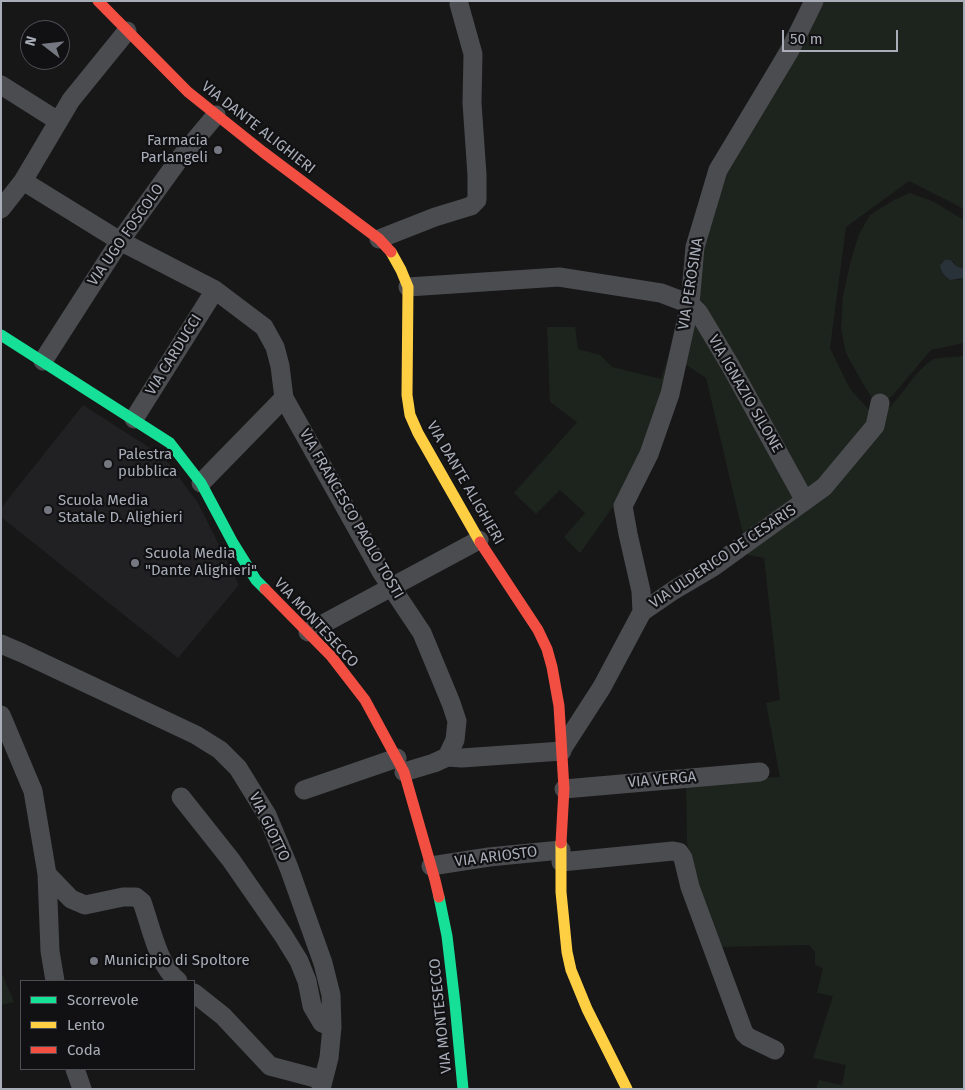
<!DOCTYPE html>
<html>
<head>
<meta charset="utf-8">
<style>
  body { margin:0 }
  #map { position:relative; width:965px; height:1090px; overflow:hidden; background:#171717; font-family:"Fira Sans",sans-serif }
  canvas { display:block }
  .frame { position:absolute; inset:0; border:2px solid #a8adb8; pointer-events:none }
  .legend { position:absolute; left:20px; top:980px; width:175px; height:90px; box-sizing:border-box; background:#111113; border:1px solid #4d4f55; margin:0; padding:6px 9px; list-style:none; font-size:15px; color:#a8adb8 }
  .legend li { display:flex; align-items:center; gap:10px; height:25px }
  .legend b { width:25px; border:1px solid #4d4f55 }
  .north { position:absolute; left:20px; top:20px; width:50px; height:50px; box-sizing:border-box; background:#111113; border:1px solid #4d4f55; border-radius:50%; rotate:286deg; font-size:14px; font-weight:700; line-height:20px; text-align:center; color:#a8adb8 }
  .north::after { content:''; display:block; margin:auto; width:18px; height:22px; background:#757880; clip-path:polygon(50% 0,100% 100%,50% 72%,0 100%) }
  .scale { position:absolute; left:782px; top:30px; width:116px; height:22px; box-sizing:border-box; border:2px solid #a8adb8; border-top:0; padding-left:6px; font-size:15px; line-height:18px; white-space:nowrap; color:#a8adb8; -webkit-text-stroke:4px #111113; paint-order:stroke }
</style>
</head>
<body>
<div id="map">
<canvas width="965" height="1090"></canvas>
<div class="frame"></div>
<ul class="legend">
<li><b style="height:6px;background:#16e098"></b>Scorrevole</li>
<li><b style="height:6px;background:#ffcf43"></b>Lento</li>
<li><b style="height:6px;background:#f24e42"></b>Coda</li>
</ul>
<div class="north">N</div>
<div class="scale">50 m</div>
</div>
<script>
const ctx = document.querySelector('canvas').getContext('2d');
ctx.lineJoin = 'round';
function fillPath(path, color) { ctx.fillStyle = color; ctx.fill(path, 'evenodd'); }
function trace(path, color, width, dash) { ctx.strokeStyle = color; ctx.lineWidth = width; ctx.lineCap = dash ? 'butt' : 'round'; ctx.setLineDash(dash || []); ctx.stroke(path); }
function write(font, color, halo, rows, align = 'center') {
  ctx.font = font + ' "Fira Sans",sans-serif'; ctx.lineWidth = 4.5; ctx.setLineDash([]); ctx.textBaseline = 'middle'; ctx.strokeStyle = halo; ctx.fillStyle = color; for (const [text, x, y, turn = 0] of rows) {
    ctx.save(); ctx.translate(x, y); ctx.rotate((+turn || 0) * Math.PI / 180); ctx.textAlign = isNaN(turn) ? turn : align; if (halo) ctx.strokeText(text, 0, 0); ctx.fillText(text, 0, 0); ctx.restore();
  }
}
fillPath(new Path2D(`
  M 83,405 L 164,457 L 198,503 L 239,585 L 178,658 L 1,517 L 1,508 Z`), '#212123');
fillPath(new Path2D(`
  M 804,1 L 964,1 L 964,209 L 909,181 L 846,227 L 830,348 L 850,389 L 869,410 L 874,401 L 863,384 L 846,353 L 841,329 L 843,296 L 851,260 L 859,234 L 870,215 L 894,200 L 910,193 L 934,202 L 964,220 L 964,269 L 957,267 L 953,261 L 942,262 C 937,271 944,273 948,279 L 959,280 L 964,278 L 964,343 L 931,350 L 893,395 L 884,402 L 889,408 C 903,394 915,371 932,360 C 938,357 956,357 964,356 L 964,1089 L 816,1089 L 819,1080 L 842,1085 L 846,1065 L 813,1058 L 833,996 L 817,993 L 823,968 L 815,965 L 815,952 L 809,945 L 718,947 L 693,873 L 687,842 L 686,783 L 780,777 L 766,703 L 780,700 L 764,558 L 748,555 L 706,378 L 679,360 L 637,473 L 580,553 L 564,537 L 585,513 L 560,490 L 536,514 L 514,493 L 577,422 L 550,402 L 547,327 L 575,327 L 578,349 L 600,355 L 612,367 L 661,379 L 748,106 Z
  M 1,971 L 14,1002 L 1,1005 Z`), '#1d241e');
fillPath(new Path2D(`
  M 945,260 C 954,259 951,263 958,267 C 960,268 962,268 964,269 L 964,278 L 950,280 C 945,276 940,272 940,265 Z`), '#2a3239');
trace(new Path2D(`
  M 1,85 L 58,121
  M 23,181 L 120,241 L 215,290 L 264,327 L 275,347 L 280,366 L 284,398 L 382,573 L 422,633 L 451,703 L 457,721 L 455,740 L 447,757
  M 1,209 L 23,181 L 71,100 L 127,31
  M 379,239 L 435,217 L 471,206 L 477,200 L 477,175 L 472,103 L 473,54 L 459,4
  M 408,287 L 559,277 L 661,293 L 690,304 L 699,313 L 730,365 L 805,501
  M 43,361 L 120,241 L 180,158 L 216,115
  M 134,419 L 215,290
  M 201,483 L 284,398
  M 642,612 L 641,591 L 628,534 L 623,506 L 649,454 L 670,394 L 690,304 L 695,247 L 718,170 L 790,50 L 814,1
  M 308,632 L 479,540
  M 1,644 L 22,653 L 196,735 L 220,750 L 238,768 L 267,815 L 289,868 L 323,963 L 331,995 L 332,1027 L 329,1058 L 321,1089
  M 1,715 L 33,791 L 47,874 L 50,951 L 55,981
  M 562,749 L 602,687 L 642,612 L 674,590 L 713,567 L 824,487 L 875,426 L 880,403
  M 404,772 L 434,763 L 447,757 L 462,758 L 562,751
  M 564,789 L 760,772
  M 304,790 L 397,758
  M 181,797 L 231,860 L 283,935 L 299,961 L 307,981 L 312,1006 L 322,1023 L 332,1027
  M 561,862 L 673,851 L 679,852 L 683,858 L 690,887 L 744,1033 L 748,1037 L 775,1050
  M 431,866 L 489,857 L 561,850
  M 47,874 L 71,899 L 85,905 L 123,897 L 136,897 L 142,902 C 151,927 158,965 178,981
  M 194,993 L 223,1016 L 270,1066 L 323,1080
  M 75,1069 L 82,1089`), '#4b4c50', 19);
trace(new Path2D(`
  M 1,335 L 170,443 L 201,483 L 233,543 L 256,580 L 265,589
  M 439,897 L 447,936 L 455,1004 L 463,1089`), '#16e098', 11);
trace(new Path2D(`
  M 391,252 L 401,270 L 408,287 L 407,395 L 410,415 L 418,433 L 480,542
  M 561,843 L 561,892 L 567,952 L 571,970 L 587,1009 L 627,1089`), '#ffcf43', 11);
trace(new Path2D(`
  M 98,1 L 188,92 L 263,152 L 379,239 L 391,252
  M 480,542 L 538,630 L 547,649 L 552,667 L 559,706 L 564,789 L 561,843
  M 265,589 L 331,656 L 365,700 L 404,772 L 435,880 L 439,897`), '#f24e42', 11);
for (const [x, y, r, color] of [
  [218,150,5,"#757880"],
  [108,464,5,"#757880"],
  [48,510,5,"#757880"],
  [135,563,5,"#757880"],
  [94,961,5,"#757880"]
]) { const dot = new Path2D(); dot.arc(x, y, r, 0, 2 * Math.PI); ctx.fillStyle = color; ctx.fill(dot); trace(dot, '#111113', 2); }
write('15px', '#a8adb8', '#111113', [
  ["VIA DANTE ALIGHIERI",258,128,38],
  ["VIA UGO FOSCOLO",126,235,-55],
  ["VIA PEROSINA",691,284,-81],
  ["VIA CARDUCCI",174,355,-58],
  ["VIA IGNAZIO SILONE",745,394,60],
  ["VIA DANTE ALIGHIERI",465,483,60],
  ["VIA FRANCESCO PAOLO TOSTI",351,514,60],
  ["VIA ULDERICO DE CESARIS",723,557,-34],
  ["VIA MONTESECCO",316,623,47],
  ["VIA VERGA",662,780,-5],
  ["VIA GIOTTO",269,827,64],
  ["VIA ARIOSTO",496,857,-7],
  ["VIA MONTESECCO",441,1016,-96]
]);
write('15px', '#a8adb8', '#111113', [
  ["Farmacia",208,141,"right"],
  ["Parlangeli",208,158,"right"],
  ["Palestra",118,455],
  ["pubblica",118,472],
  ["Scuola Media",58,501],
  ["Statale D. Alighieri",58,518],
  ["Scuola Media",145,554],
  ["\"Dante Alighieri\"",145,571],
  ["Municipio di Spoltore",104,961]
], 'left');
</script>
</body>
</html>
